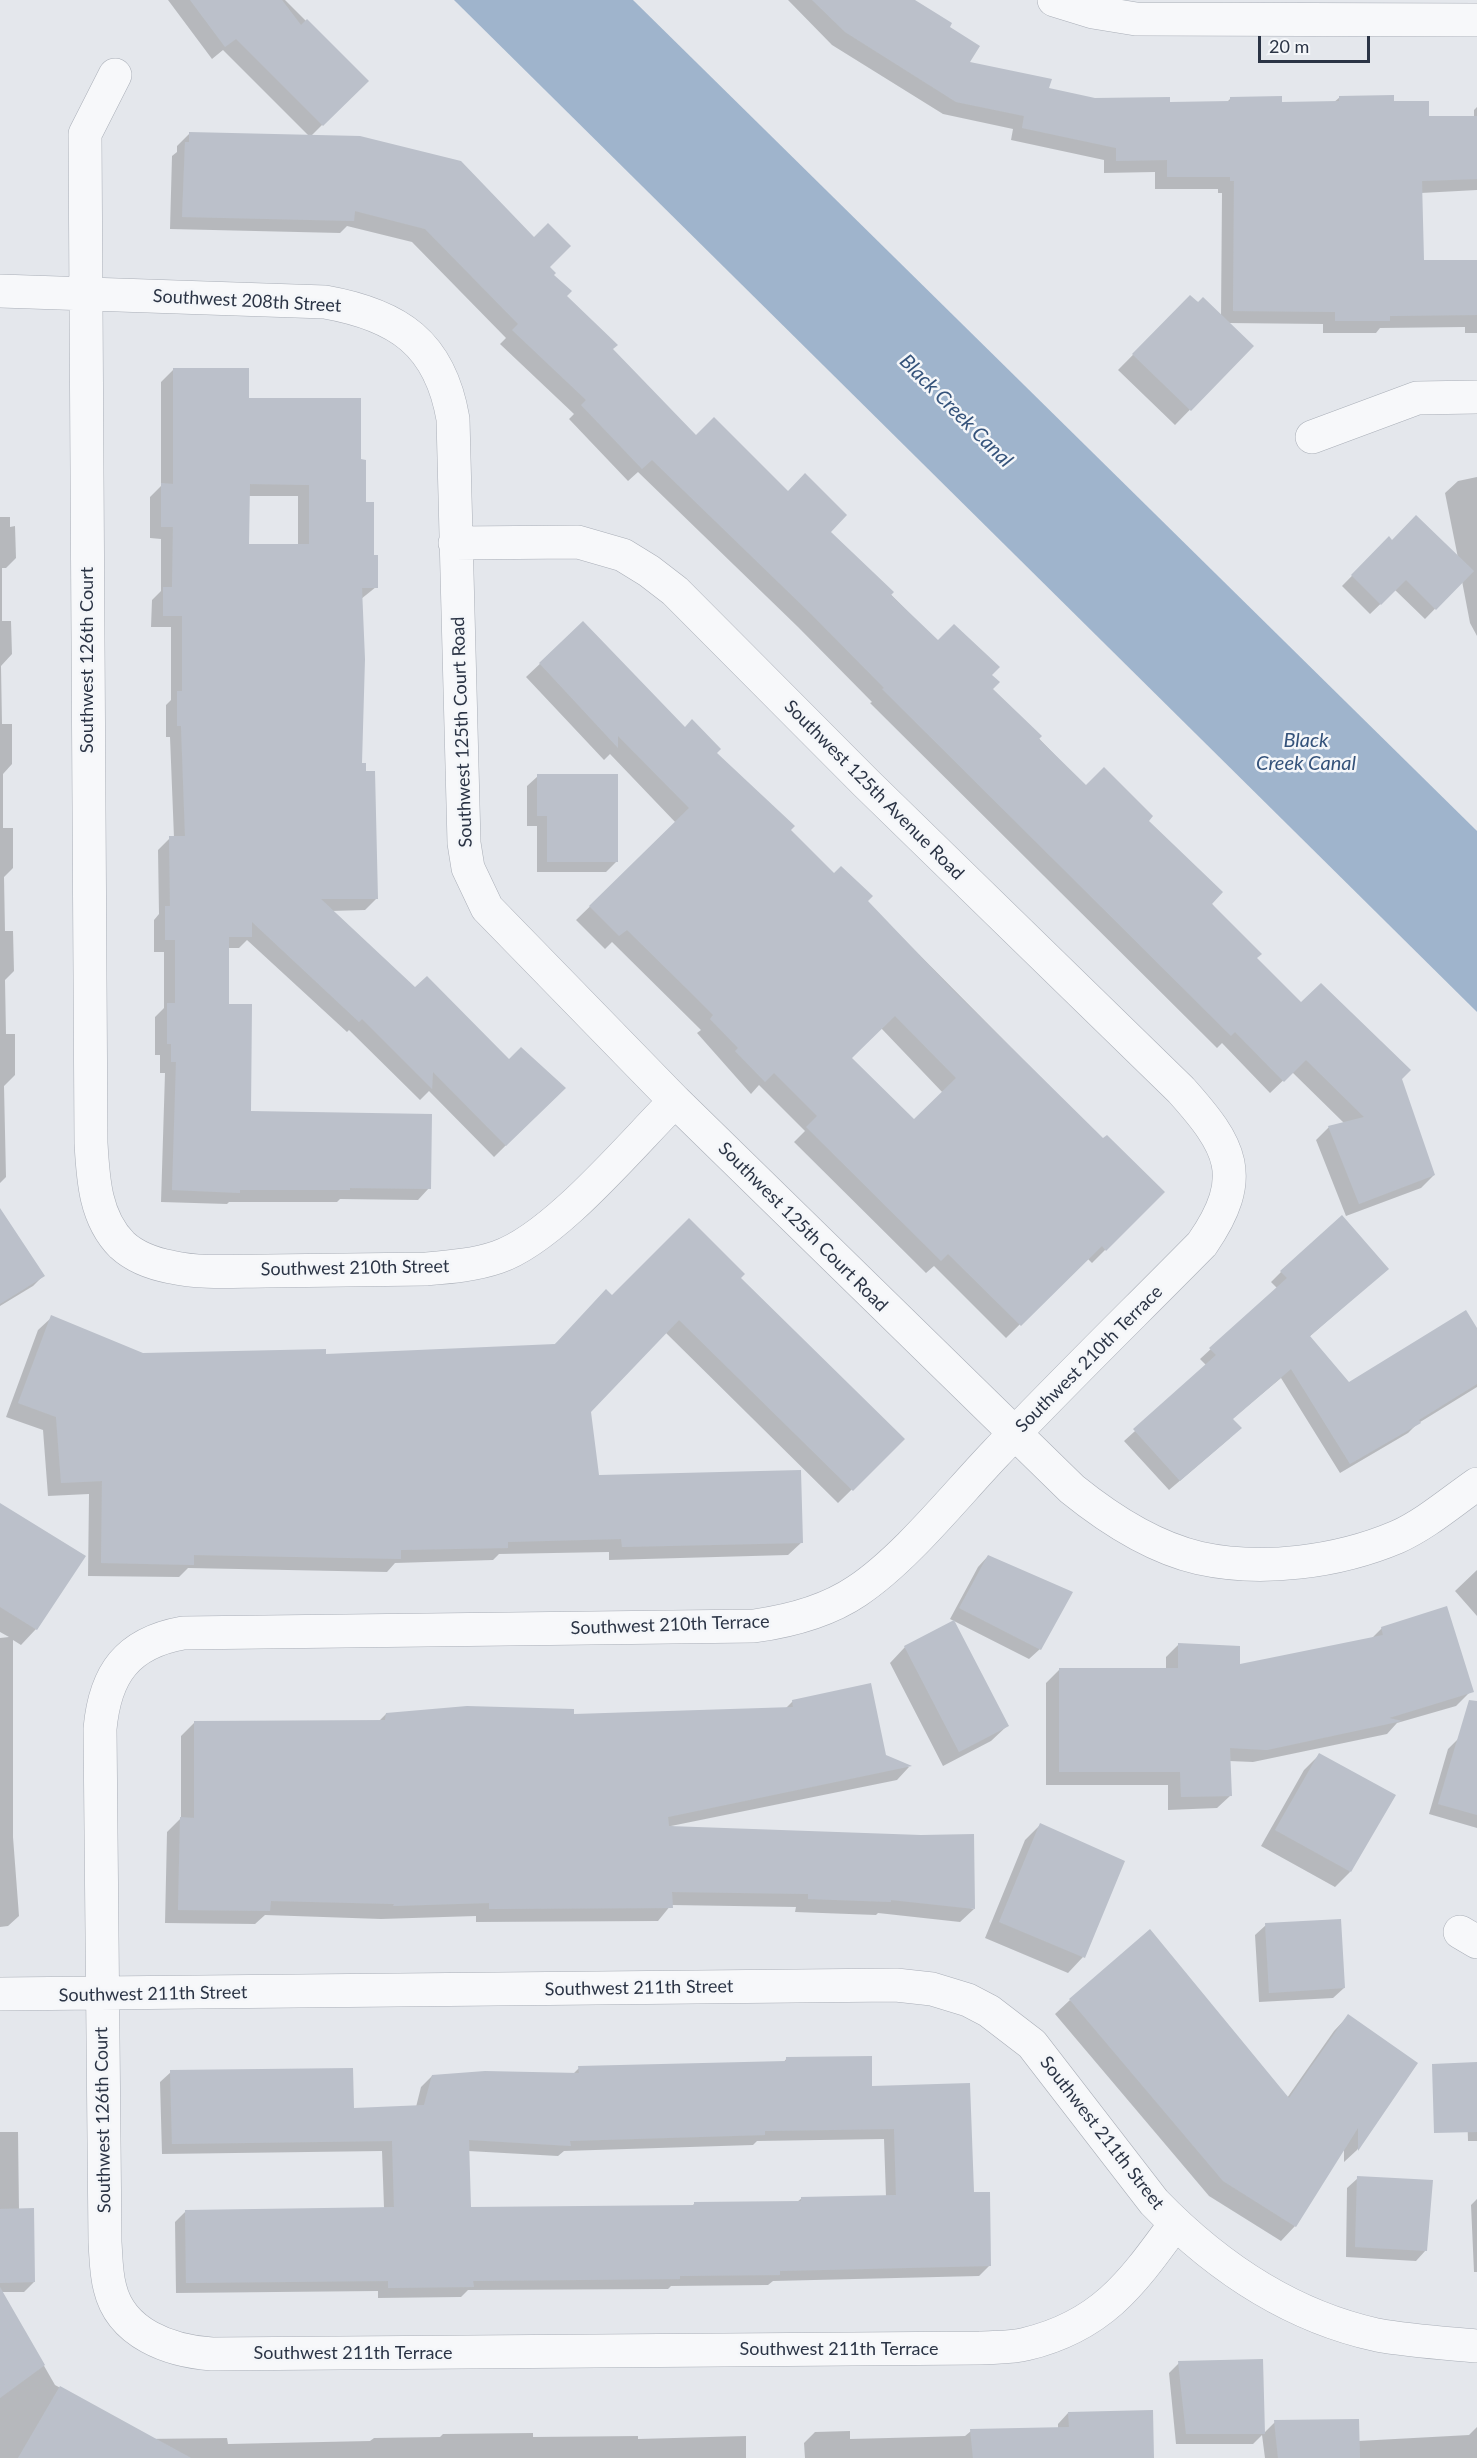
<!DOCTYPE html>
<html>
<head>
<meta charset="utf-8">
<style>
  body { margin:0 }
  #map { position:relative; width:1477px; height:2458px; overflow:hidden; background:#e4e7ec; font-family:Lato,sans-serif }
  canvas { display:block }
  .scale { position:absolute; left:1258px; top:36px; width:112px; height:27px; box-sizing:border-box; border:3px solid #2b3445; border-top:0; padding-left:8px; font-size:18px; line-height:21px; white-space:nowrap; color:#2b3445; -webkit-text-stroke:4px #f4f6f9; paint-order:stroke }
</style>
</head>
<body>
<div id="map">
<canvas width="1477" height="2458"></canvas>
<div class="scale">20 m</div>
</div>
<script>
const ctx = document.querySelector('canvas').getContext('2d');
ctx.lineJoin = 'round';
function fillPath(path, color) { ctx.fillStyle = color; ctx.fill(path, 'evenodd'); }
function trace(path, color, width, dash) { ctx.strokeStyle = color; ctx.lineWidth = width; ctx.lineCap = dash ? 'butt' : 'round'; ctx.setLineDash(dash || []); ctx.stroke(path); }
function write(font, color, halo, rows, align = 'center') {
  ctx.font = font + ' Lato,sans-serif'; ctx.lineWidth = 5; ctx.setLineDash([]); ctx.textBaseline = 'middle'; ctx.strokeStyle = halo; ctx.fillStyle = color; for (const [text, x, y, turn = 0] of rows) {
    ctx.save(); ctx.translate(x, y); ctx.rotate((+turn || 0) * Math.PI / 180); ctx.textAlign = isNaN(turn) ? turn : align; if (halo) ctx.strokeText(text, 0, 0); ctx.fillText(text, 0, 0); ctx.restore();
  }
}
fillPath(new Path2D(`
  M 454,0 L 633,0 L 1477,831 L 1477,1012 Z`), '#9fb4cc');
fillPath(new Path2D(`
  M 168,0 L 285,0 L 366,81 L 311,136 L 548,267 L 565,296 L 611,349 L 696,438 L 829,532 L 938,642 L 990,675 L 991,689 L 1086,787 L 1147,821 L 1255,959 L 1301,1004 L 1400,1079 L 1434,1175 L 1421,1188 L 1346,1216 L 1316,1140 L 1329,1127 L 1344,1123 L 1292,1072 L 1270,1093 L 1222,1043 L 1217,1048 L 870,703 L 872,702 L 798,627 L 638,472 L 628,481 L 569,419 L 574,414 L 500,344 L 506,338 L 412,242 L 347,226 L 340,233 L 170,229 L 172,156 L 177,152 L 177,146 L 190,133 L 309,136 L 223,50 L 212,59 Z
  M 788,0 L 912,0 L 948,28 L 968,63 L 1048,89 L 1094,99 L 1168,104 L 1226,103 L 1231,98 L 1280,104 L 1333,103 L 1340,97 L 1393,103 L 1427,118 L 1474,118 L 1474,110 L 1477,107 L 1477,190 L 1421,193 L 1423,261 L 1477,263 L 1477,333 L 1465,333 L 1465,327 L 1380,328 L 1376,333 L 1323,333 L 1323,324 L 1227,323 L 1252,346 L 1175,425 L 1118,370 L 1190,297 L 1221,317 L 1222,193 L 1218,193 L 1218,189 L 1155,189 L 1155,172 L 1104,173 L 1104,160 L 1011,140 L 1013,129 L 943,114 L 832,45 Z
  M 173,370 L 248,399 L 359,460 L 376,587 L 361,599 L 361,764 L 377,898 L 365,910 L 331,911 L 415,989 L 509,1061 L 564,1088 L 494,1157 L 429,1091 L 420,1100 L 349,1030 L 347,1032 L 247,940 L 239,948 L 227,948 L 227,1005 L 249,1112 L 429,1188 L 418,1200 L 340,1199 L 337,1202 L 229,1202 L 227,1204 L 161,1202 L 165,1073 L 160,1073 L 160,1055 L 155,1055 L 155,1017 L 164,1008 L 164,952 L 154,952 L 154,920 L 159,914 L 158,850 L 170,838 L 174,838 L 170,737 L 166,737 L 166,705 L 171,700 L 171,627 L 151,627 L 152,600 L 161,591 L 161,539 L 150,538 L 150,497 L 161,486 L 161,382 ZM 248,496 L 298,496 L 298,545 L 247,545 Z
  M 1477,477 L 1477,636 L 1470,623 L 1462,581 L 1425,619 L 1395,590 L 1370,614 L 1342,586 L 1389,538 L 1392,542 L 1458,558 L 1445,493 L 1458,481 Z
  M 0,498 L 0,517 L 10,517 L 10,527 L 15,526 L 16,558 L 6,568 L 2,568 L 2,621 L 11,621 L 12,654 L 1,666 L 2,724 L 12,724 L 12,764 L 3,774 L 3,828 L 13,828 L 13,868 L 4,877 L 5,931 L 13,931 L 14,971 L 5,980 L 6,1034 L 15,1034 L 15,1075 L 4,1086 L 6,1177 L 0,1183 Z
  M 583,623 L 685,729 L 715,753 L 789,830 L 834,875 L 866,901 L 1103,1140 L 1163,1192 L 1092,1263 L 1087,1258 L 1006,1338 L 934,1266 L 926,1273 L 794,1142 L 805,1131 L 759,1085 L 751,1094 L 697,1033 L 701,1030 L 612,942 L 605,949 L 576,920 L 676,823 L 610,754 L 604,760 L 526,677 ZM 881,1028 L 943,1093 L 914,1121 L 850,1058 Z
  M 538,776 L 617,861 L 606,872 L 537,872 L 537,826 L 527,826 L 527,786 Z
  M 0,1211 L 43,1276 L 33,1286 L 0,1306 Z
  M 1387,1269 L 1309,1337 L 1349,1383 L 1477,1331 L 1477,1387 L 1417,1424 L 1408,1433 L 1340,1473 L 1281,1378 L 1232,1419 L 1230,1438 L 1169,1490 L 1124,1441 L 1207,1366 L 1200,1359 L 1277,1288 L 1271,1282 L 1281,1272 Z
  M 739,1278 L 903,1439 L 838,1503 L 665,1332 L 589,1411 L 597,1476 L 802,1542 L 788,1555 L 609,1560 L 609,1552 L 499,1554 L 493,1560 L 395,1563 L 387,1572 L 188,1568 L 179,1577 L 88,1576 L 89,1494 L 48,1496 L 43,1430 L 6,1417 L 38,1330 L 52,1317 L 143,1354 L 325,1355 L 554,1345 L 612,1297 Z
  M 0,1505 L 36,1629 L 21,1645 L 13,1640 L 13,1837 L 19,1916 L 8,1926 L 0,1927 L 0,1638 L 9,1637 L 0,1632 Z
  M 988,1556 L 1040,1649 L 1029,1659 L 950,1619 L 978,1567 Z
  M 1477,1570 L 1477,1616 L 1455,1591 Z
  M 1382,1628 L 1469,1693 L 1456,1706 L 1397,1723 L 1387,1734 L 1253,1762 L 1229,1761 L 1230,1796 L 1217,1808 L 1168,1810 L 1168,1785 L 1046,1785 L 1046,1683 L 1059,1670 L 1166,1670 L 1166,1657 L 1179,1644 L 1238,1666 L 1371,1639 Z
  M 905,1647 L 1007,1726 L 991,1741 L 943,1766 L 890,1663 Z
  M 793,1701 L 885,1756 L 909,1767 L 897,1780 L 671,1826 L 974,1909 L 960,1922 L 878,1913 L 876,1915 L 795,1912 L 796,1907 L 671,1905 L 658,1921 L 476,1922 L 476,1916 L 381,1919 L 265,1915 L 255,1924 L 165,1923 L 167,1832 L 181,1818 L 181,1736 L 194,1723 L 379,1721 L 386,1714 L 572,1715 L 785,1709 Z
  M 1458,1739 L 1477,1744 L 1477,1828 L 1429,1814 L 1448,1749 Z
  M 1319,1755 L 1350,1872 L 1335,1887 L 1261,1846 L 1304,1770 Z
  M 1040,1825 L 1083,1957 L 1068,1973 L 985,1938 L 1025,1840 Z
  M 1266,1925 L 1344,1988 L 1333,1998 L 1259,2002 L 1255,1935 Z
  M 1070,2000 L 1287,2098 L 1334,2031 L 1348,2016 L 1416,2063 L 1357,2150 L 1344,2162 L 1344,2147 L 1295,2226 L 1281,2241 L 1209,2196 L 1055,2014 Z
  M 787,2058 L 871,2088 L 972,2194 L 990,2265 L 979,2276 L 773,2281 L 768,2285 L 671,2286 L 668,2289 L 468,2290 L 461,2297 L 378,2298 L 378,2291 L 176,2293 L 175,2222 L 186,2211 L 384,2208 L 382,2151 L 162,2154 L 160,2082 L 171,2072 L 352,2109 L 416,2107 L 421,2087 L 432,2076 L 573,2074 L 579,2068 L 783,2063 ZM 884,2139 L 886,2197 L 802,2198 L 797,2202 L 694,2204 L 691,2207 L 469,2208 L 468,2151 L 558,2156 L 564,2151 L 753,2145 L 757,2141 Z
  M 1477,2064 L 1477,2141 L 1468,2141 L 1466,2074 Z
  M 0,2132 L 18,2132 L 19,2210 L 34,2282 L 24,2292 L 0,2292 Z
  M 1358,2178 L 1426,2250 L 1416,2261 L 1346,2257 L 1347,2188 Z
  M 1477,2199 L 1477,2272 L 1474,2272 L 1471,2205 Z
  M 4,2296 L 55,2385 L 123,2422 L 107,2458 L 0,2458 L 0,2299 Z
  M 1179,2363 L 1264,2433 L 1275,2422 L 1358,2441 L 1469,2435 L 1477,2427 L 1477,2458 L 1265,2458 L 1262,2435 L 1253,2444 L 1176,2444 L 1169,2373 Z
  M 1068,2413 L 1152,2458 L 805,2458 L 804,2443 L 815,2432 L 850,2431 L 850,2439 L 965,2436 L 971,2431 L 1058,2429 L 1058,2424 Z
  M 533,2433 L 533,2437 L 638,2436 L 638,2439 L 746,2436 L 746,2458 L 134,2458 L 144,2439 L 227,2438 L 228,2444 L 370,2441 L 374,2438 L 440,2437 L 443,2434 Z`), '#0003');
fillPath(new Path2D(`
  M 190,0 L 282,0 L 301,25 L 307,19 L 369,81 L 323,126 L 236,39 L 225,47 Z
  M 812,0 L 915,0 L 952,23 L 950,27 L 980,46 L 970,62 L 1052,79 L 1049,88 L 1095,98 L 1170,97 L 1170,102 L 1230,101 L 1230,97 L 1282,96 L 1282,102 L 1339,101 L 1339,96 L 1394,95 L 1394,101 L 1429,101 L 1429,116 L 1477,116 L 1477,179 L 1422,181 L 1424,260 L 1477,260 L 1477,315 L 1390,316 L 1390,321 L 1335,321 L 1335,312 L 1233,311 L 1234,181 L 1230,181 L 1230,177 L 1167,177 L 1167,160 L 1116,161 L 1116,148 L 1022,128 L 1024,116 L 956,102 L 845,32 Z
  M 189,132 L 360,136 L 461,161 L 534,237 L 548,223 L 571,246 L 550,267 L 556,273 L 554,275 L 572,291 L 567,296 L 618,345 L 613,349 L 696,435 L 714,417 L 788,491 L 805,473 L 847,515 L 831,532 L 894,592 L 891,595 L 938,640 L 954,624 L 1000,667 L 992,675 L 1000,682 L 993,689 L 1042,736 L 1039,739 L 1086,785 L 1104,767 L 1153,816 L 1149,821 L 1223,892 L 1212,904 L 1262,954 L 1257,958 L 1301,1002 L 1321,983 L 1411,1070 L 1402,1079 L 1435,1175 L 1359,1204 L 1328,1126 L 1364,1117 L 1306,1060 L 1284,1082 L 1235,1032 L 1231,1036 L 882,689 L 884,688 L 811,614 L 652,460 L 642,469 L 581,405 L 586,400 L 512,330 L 518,324 L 425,229 L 355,211 L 354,221 L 182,217 L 185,142 L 189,142 Z
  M 1190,295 L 1198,302 L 1203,297 L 1254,346 L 1191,411 L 1132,354 Z
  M 173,368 L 249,368 L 249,398 L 361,398 L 361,459 L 366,460 L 366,502 L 374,502 L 374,555 L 378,555 L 378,588 L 362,588 L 365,659 L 362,763 L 366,763 L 366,771 L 375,771 L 378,899 L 321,899 L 415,987 L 427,976 L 509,1059 L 521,1047 L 566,1088 L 506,1146 L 433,1072 L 432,1089 L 362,1019 L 359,1022 L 252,922 L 252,937 L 229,937 L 229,1004 L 252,1004 L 251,1111 L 432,1114 L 431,1189 L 350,1188 L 350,1190 L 240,1190 L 240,1193 L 172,1190 L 176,1062 L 171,1062 L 171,1044 L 167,1044 L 167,1003 L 175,1003 L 175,940 L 165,940 L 165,906 L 170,906 L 169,836 L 185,836 L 181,726 L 177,726 L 177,691 L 182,691 L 182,616 L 163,616 L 163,587 L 172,587 L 173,527 L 161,527 L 161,483 L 173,484 ZM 250,484 L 309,485 L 309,544 L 249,544 Z
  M 1416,515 L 1474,571 L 1436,610 L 1406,580 L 1381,605 L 1351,575 L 1389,536 L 1392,540 Z
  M 583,621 L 685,727 L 692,719 L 721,749 L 717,753 L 795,826 L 791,830 L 834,873 L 841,866 L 873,896 L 868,901 L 950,987 L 1103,1138 L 1107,1135 L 1165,1192 L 1106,1251 L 1102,1246 L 1021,1326 L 948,1254 L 941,1261 L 806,1127 L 817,1116 L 774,1073 L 765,1082 L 735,1051 L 738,1048 L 710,1019 L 713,1015 L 686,988 L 627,930 L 619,936 L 589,906 L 689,808 L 618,736 L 618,748 L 539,663 ZM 895,1016 L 956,1078 L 914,1119 L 852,1058 Z
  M 537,774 L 618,774 L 618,862 L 547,862 L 547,816 L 537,816 Z
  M 0,1208 L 45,1276 L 0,1304 Z
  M 1342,1215 L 1389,1269 L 1310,1336 L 1349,1382 L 1466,1310 L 1477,1328 L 1477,1384 L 1419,1420 L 1421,1423 L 1350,1464 L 1291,1369 L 1233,1419 L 1242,1428 L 1180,1481 L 1133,1429 L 1216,1355 L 1209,1348 L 1287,1278 L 1280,1271 Z
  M 689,1218 L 745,1274 L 741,1278 L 905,1439 L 853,1491 L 679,1320 L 591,1412 L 599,1475 L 801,1470 L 803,1543 L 622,1547 L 621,1539 L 508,1542 L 508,1548 L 401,1550 L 401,1559 L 194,1555 L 194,1565 L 101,1563 L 102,1481 L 61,1483 L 56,1417 L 18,1403 L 51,1315 L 143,1353 L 326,1349 L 326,1354 L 555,1344 L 606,1289 L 612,1295 Z
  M 0,1503 L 86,1556 L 37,1630 L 0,1607 Z
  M 988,1555 L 1073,1592 L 1041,1650 L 959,1608 Z
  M 1447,1606 L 1474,1692 L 1389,1718 L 1402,1721 L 1267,1750 L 1230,1748 L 1232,1796 L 1181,1797 L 1180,1772 L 1059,1772 L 1059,1668 L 1178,1668 L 1178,1643 L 1240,1646 L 1240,1664 L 1383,1635 L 1381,1627 Z
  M 954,1620 L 1009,1726 L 959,1752 L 904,1646 Z
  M 871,1683 L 886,1755 L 912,1766 L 668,1817 L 669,1826 L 921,1835 L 974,1834 L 975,1909 L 891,1900 L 891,1902 L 808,1899 L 808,1894 L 672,1892 L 673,1908 L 489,1909 L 489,1903 L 393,1906 L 394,1904 L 271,1901 L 270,1911 L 178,1910 L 180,1817 L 194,1818 L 194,1721 L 385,1720 L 386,1713 L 467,1706 L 574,1709 L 574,1714 L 793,1707 L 792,1700 Z
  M 1469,1700 L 1477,1701 L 1477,1815 L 1438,1804 Z
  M 1319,1753 L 1396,1795 L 1351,1872 L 1275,1830 Z
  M 1040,1823 L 1125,1861 L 1085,1958 L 999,1922 Z
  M 1341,1919 L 1345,1988 L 1269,1993 L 1265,1923 Z
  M 1150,1929 L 1289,2098 L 1348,2014 L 1418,2063 L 1358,2151 L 1358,2128 L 1296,2227 L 1223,2181 L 1069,1999 Z
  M 872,2056 L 872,2086 L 970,2083 L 974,2192 L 990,2192 L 991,2266 L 780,2271 L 780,2275 L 680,2276 L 680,2279 L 473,2281 L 474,2287 L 388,2288 L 388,2281 L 186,2283 L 185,2210 L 394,2207 L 392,2141 L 172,2144 L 170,2070 L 353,2068 L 354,2108 L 424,2105 L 432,2075 L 485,2071 L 579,2073 L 578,2066 L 786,2061 L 786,2057 ZM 894,2129 L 896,2195 L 801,2197 L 801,2201 L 694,2202 L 694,2205 L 471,2207 L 469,2140 L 571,2146 L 570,2141 L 765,2135 L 765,2131 Z
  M 1477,2062 L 1477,2132 L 1434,2133 L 1432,2064 Z
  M 1357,2176 L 1433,2180 L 1427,2251 L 1355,2247 Z
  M 34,2208 L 35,2282 L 0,2283 L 0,2209 Z
  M 0,2287 L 45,2365 L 0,2398 Z
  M 1263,2359 L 1265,2434 L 1186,2434 L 1178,2361 Z
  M 60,2386 L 191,2458 L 18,2458 Z
  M 1153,2410 L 1154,2458 L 973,2458 L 970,2429 L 1069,2427 L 1068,2412 Z
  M 1359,2419 L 1360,2458 L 1278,2458 L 1274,2420 Z`), '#bbc0ca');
const street = new Path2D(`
  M 1054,0 L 1093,12 L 1136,19 L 1477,20
  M 115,75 L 85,134 L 91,1143 C 93,1179 95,1218 122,1245 C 135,1257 155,1264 171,1267 C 202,1274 235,1271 267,1271 C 320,1270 373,1270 426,1269 C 450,1267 475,1265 498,1257 C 554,1238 631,1145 675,1101
  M 0,291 L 325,302 C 398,315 440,343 453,419 L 464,843 L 468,868 L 487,908 L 675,1101 L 1072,1489 C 1109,1519 1152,1547 1199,1558 C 1262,1572 1338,1562 1397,1537 C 1426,1524 1451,1502 1477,1484
  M 1312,437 L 1417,398 L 1477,397
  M 455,543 L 578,542 L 623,555 L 649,571 L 675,591 L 866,783 L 1181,1090 C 1231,1146 1249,1176 1202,1244 C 1133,1314 1062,1383 995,1454 C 954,1497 905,1559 857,1591 C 826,1612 790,1621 754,1626 L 183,1633 C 127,1643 105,1674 100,1729 L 105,2242 C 106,2257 106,2274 110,2288 C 121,2334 170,2351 212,2354 L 980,2348 C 995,2347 1012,2348 1026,2344 C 1102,2326 1132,2283 1175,2224
  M 1460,1932 L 1477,1942
  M 0,1994 L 896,1985 L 932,1989 L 968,2000 L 989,2011 L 1032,2044 L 1154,2202 C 1215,2265 1290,2316 1377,2335 C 1410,2341 1444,2343 1477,2346`);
trace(street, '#a9aeb7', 34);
trace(street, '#f7f8fa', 33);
write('18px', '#2b3445', '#f4f6f9', [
  ["Southwest 208th Street",247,301,3],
  ["Southwest 126th Court",87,660,-90],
  ["Southwest 125th Court Road",462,732,-92],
  ["Southwest 125th Avenue Road",874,790,45],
  ["Southwest 125th Court Road",803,1227,45],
  ["Southwest 210th Street",355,1268,-1],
  ["Southwest 210th Terrace",1089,1359,-45],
  ["Southwest 210th Terrace",670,1625,-2],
  ["Southwest 211th Street",639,1988,-1],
  ["Southwest 211th Street",153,1994,-1],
  ["Southwest 126th Court",103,2120,-91],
  ["Southwest 211th Street",1102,2133,52],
  ["Southwest 211th Terrace",839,2349],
  ["Southwest 211th Terrace",353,2353]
]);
write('italic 20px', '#34527a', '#f4f6f9', [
  ["Black Creek Canal",956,411,45],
  ["Black",1306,741],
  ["Creek Canal",1306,764]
]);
</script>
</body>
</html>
